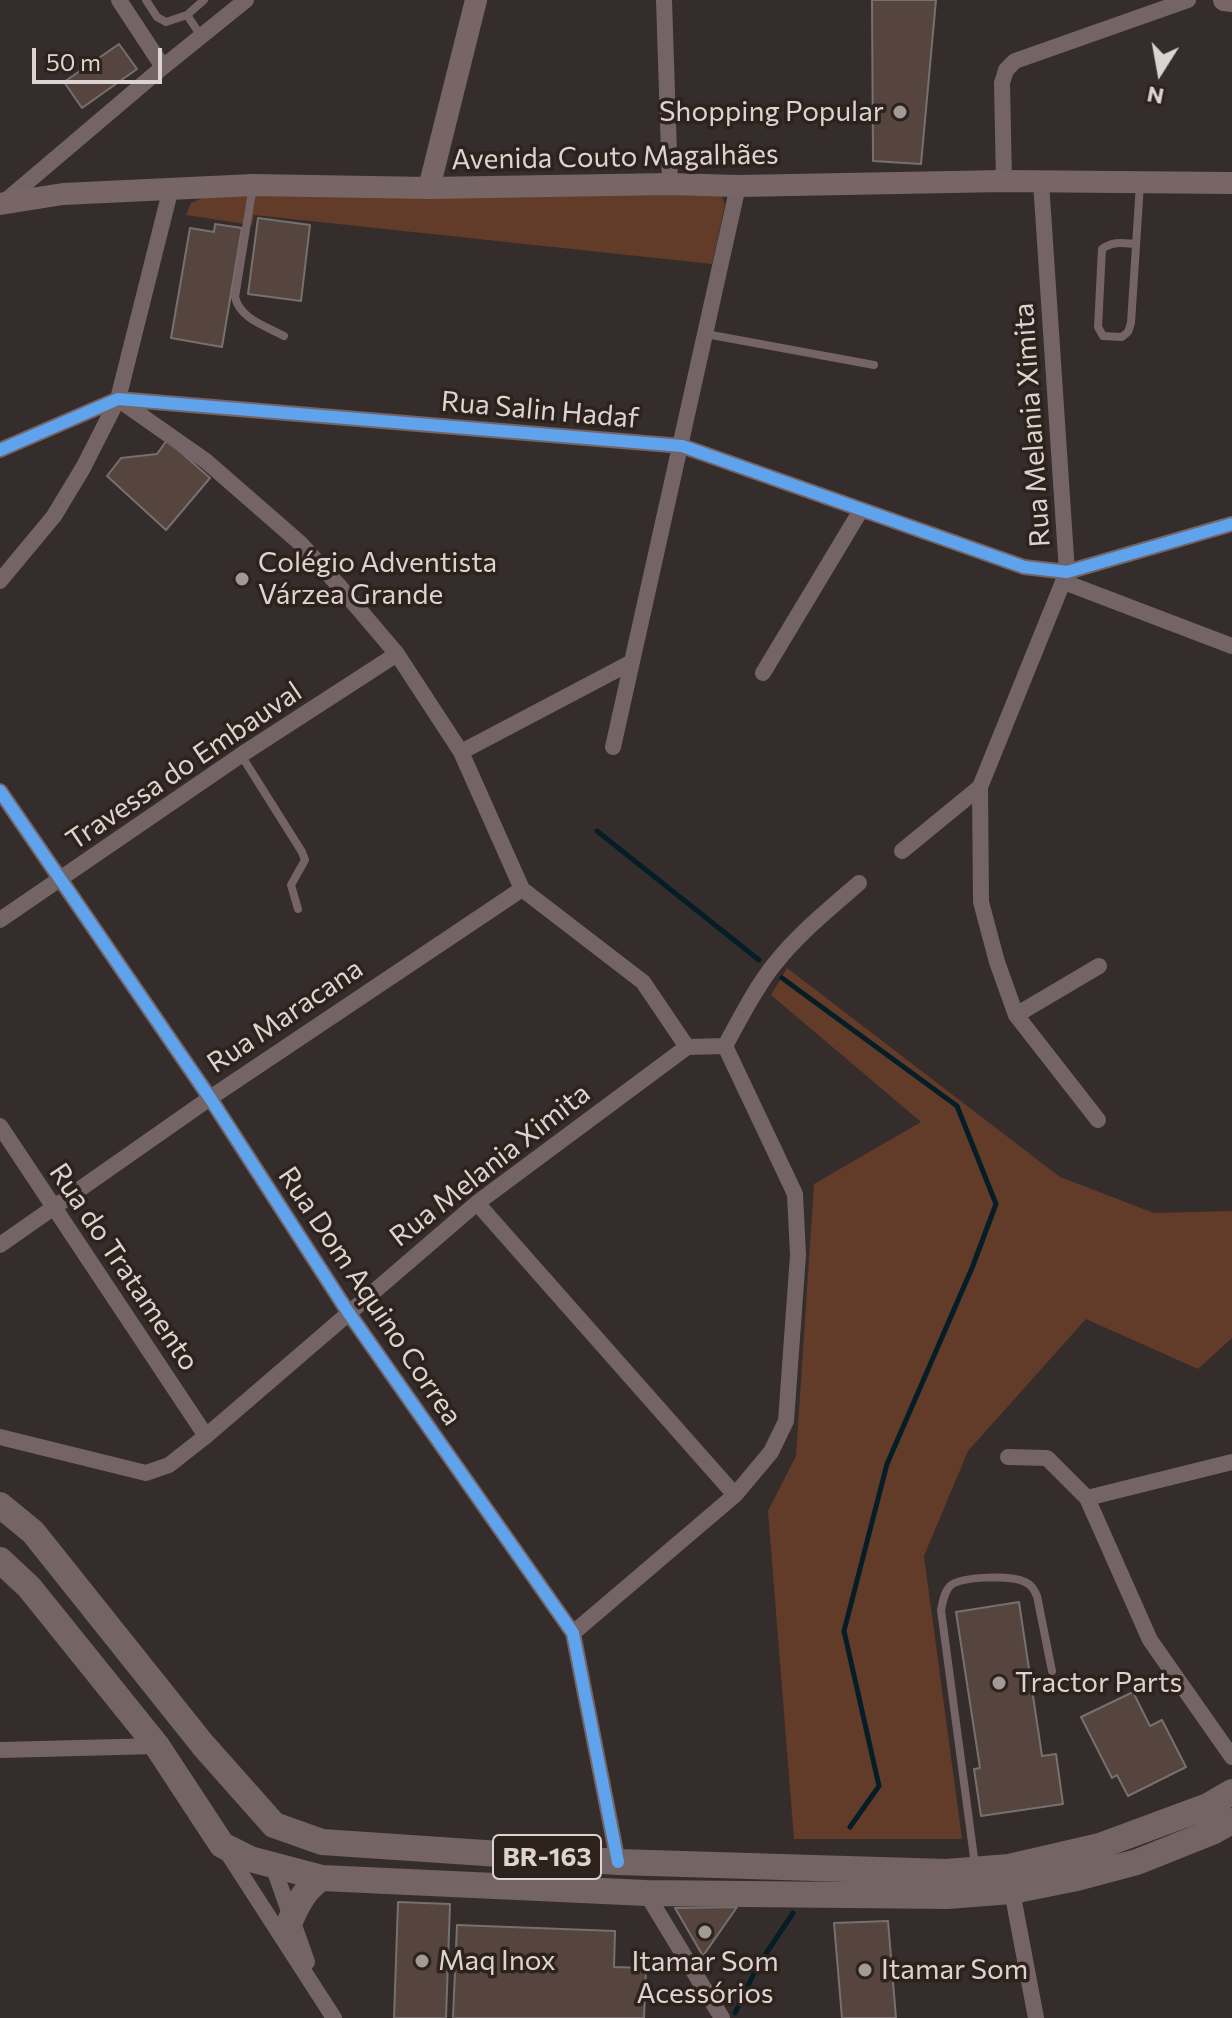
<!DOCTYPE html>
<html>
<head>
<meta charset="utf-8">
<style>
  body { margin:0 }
  #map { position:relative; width:1232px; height:2018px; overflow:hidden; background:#342d2b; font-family:Commissioner,sans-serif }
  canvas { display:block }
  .north { position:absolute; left:1120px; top:32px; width:80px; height:80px; -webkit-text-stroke:6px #2e221d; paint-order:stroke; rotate:191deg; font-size:22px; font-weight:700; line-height:32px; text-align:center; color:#dcd4d1 }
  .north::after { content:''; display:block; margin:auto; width:28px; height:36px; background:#dcd4d1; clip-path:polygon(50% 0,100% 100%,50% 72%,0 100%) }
  .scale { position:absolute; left:32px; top:48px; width:130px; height:36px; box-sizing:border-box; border:4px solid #dcd4d1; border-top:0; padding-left:10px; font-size:24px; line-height:28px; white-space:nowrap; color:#dcd4d1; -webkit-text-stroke:6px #2e221d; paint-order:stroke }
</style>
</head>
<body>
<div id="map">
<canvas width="1232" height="2018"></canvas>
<div class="north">N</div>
<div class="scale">50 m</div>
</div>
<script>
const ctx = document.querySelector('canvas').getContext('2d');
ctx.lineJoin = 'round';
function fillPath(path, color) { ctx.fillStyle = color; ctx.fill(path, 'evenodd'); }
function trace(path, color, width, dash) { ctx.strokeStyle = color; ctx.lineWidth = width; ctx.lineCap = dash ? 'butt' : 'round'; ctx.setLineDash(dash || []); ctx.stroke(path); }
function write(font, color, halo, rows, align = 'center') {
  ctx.font = font + ' Commissioner,sans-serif'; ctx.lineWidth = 7; ctx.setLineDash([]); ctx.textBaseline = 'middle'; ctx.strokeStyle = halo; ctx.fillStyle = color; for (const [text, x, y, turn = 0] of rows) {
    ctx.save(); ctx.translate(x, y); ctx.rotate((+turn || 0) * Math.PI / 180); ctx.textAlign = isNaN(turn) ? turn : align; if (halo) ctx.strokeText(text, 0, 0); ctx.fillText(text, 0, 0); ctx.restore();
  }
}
fillPath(new Path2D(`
  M 720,193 L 725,204 L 712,264 L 254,215 L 252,225 L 186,215 L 191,203 L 212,194 Z
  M 787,968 L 1060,1177 L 1154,1213 L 1232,1211 L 1232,1338 L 1198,1369 L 1086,1319 L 968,1451 L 924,1556 L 962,1839 L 794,1839 L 768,1511 L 796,1456 L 814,1184 L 921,1122 L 771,995 Z`), '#633b29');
trace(new Path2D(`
  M 597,831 L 759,960
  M 782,978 L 957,1106 L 996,1204 L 972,1268 L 887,1464 L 844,1631 L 879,1786 L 850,1827
  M 735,2013 L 757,1967 L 793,1913`), '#051d26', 5);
const building = new Path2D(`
  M 872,0 L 936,0 L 921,164 L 873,161 Z
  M 119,44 L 137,69 L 82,108 L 64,82 Z
  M 258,218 L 310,225 L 301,301 L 248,294 Z
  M 215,224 L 242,228 L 222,347 L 171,338 L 190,228 L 214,232 Z
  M 167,440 L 210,478 L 166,530 L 107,476 L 121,458 L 157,454 Z
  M 1019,1602 L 1042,1756 L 1056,1754 L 1063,1804 L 981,1816 L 974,1769 L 980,1768 L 956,1612 Z
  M 1133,1692 L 1150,1726 L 1162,1720 L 1186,1767 L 1128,1796 L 1117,1775 L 1112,1778 L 1081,1717 Z
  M 398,1902 L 450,1904 L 446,2018 L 394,2018 Z
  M 737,1907 L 703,1956 L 675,1908 Z
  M 888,1921 L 896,2018 L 842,2018 L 834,1923 Z
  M 457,1925 L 615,1931 L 614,1967 L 646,1968 L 644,2018 L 453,2018 Z`);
fillPath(building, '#55453e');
trace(building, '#76706e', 2);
trace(new Path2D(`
  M 146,0 L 157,17 L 166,22 L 187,15 L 204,0
  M 187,15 L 201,36
  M 253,186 L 235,297 C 240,319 266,326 284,336
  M 1136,244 C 1123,243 1113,241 1102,249 L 1098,327 L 1103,336 L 1122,337 L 1128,332 L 1131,323 L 1140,184
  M 706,334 L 874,365
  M 241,755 L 302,852 L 305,860 L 291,885 L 298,909
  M 975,1865 L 941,1610 C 943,1601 944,1592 950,1586 C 961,1576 1012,1575 1025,1582 C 1032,1585 1034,1590 1037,1596 L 1052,1671`), '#756465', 8);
trace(new Path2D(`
  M 119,0 L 163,67
  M 664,0 L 670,184
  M 1004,181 L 1002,83 L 1006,70 L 1015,61 L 1188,0
  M 4,202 L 163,67 L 246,0
  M 119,400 L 206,461 L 300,543 L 340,587 L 397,654 L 461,752 L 522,889 L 643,982 L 687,1047
  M 0,450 L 118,399 L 682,446 L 1024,567 L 1067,572 L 1232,524
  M 0,581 L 54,516 L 83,468 L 118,399 L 171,188
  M 1064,582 L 1232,646
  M 763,673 L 861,510
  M 613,747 L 738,186
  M 461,752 L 630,663
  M 980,787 L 981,902 L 997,962 L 1016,1015 L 1098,1120
  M 0,791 L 210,1098 L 348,1312 L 573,1633 L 618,1862
  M 902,851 L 980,787 L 1067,572 L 1041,182
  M 0,920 L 241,755 L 397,654
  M 1016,1015 L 1099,966
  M 725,1046 C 740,1019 754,990 773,966 C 798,934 829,909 859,883
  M 0,1126 L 206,1436
  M 477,1203 L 735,1495
  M 0,1245 L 210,1098 L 522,889
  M 0,1437 L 146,1473 L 169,1465 L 206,1436 L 477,1203 L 687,1047
  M 1008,1457 L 1047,1458 L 1087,1498 L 1150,1640 L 1232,1757
  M 1087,1498 L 1232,1462
  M 573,1633 L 735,1495 L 771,1452 L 786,1421 L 798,1255 L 795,1194 L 725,1046 L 687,1047
  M 0,1750 L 157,1746
  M 225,1849 L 334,2018
  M 273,1866 L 307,1962
  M 1012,1891 L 1036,2018
  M 646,1893 L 722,2018`), '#756465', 16);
trace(new Path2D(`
  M 1224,0 L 1232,1
  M 429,188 L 476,0
  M 0,204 L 63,194 L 253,185 L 429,188 L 670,184 L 738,186 L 1004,181 L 1232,183`), '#786666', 22);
trace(new Path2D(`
  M 0,1505 L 33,1532 L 203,1745 L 274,1825 L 322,1842 L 618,1862 L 946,1872 L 1009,1867 L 1100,1846 L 1208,1806 L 1232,1792
  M 0,1560 L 29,1587 L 157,1746 L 222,1845 L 250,1859 L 322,1878 L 646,1893 L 947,1896 L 1012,1891 L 1077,1878 L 1137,1862 L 1212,1832 L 1232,1821
  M 291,1919 C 299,1901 306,1888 322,1878`), '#746464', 26);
trace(new Path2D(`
  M 0,450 L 118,399 L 682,446 L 1024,567 L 1067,572 L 1232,524
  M 0,791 L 210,1098 L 348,1312 L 573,1633 L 618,1862`), '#60a3ed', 12);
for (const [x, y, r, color] of [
  [900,112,8,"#a19a97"],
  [242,579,8,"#a19a97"],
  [999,1683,8,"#a19a97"],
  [705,1932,8,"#a19a97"],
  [422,1961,8,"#a19a97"],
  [865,1970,8,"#a19a97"]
]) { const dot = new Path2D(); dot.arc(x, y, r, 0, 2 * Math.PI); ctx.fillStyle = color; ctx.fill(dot); trace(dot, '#2e221d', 3); }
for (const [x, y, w] of [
  [547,1857,108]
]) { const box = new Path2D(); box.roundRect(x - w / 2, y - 22, w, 44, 6); ctx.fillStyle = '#2e221d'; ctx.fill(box); trace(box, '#dcd4d1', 2); }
write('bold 26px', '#dcd4d1', null, [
  ["BR-163",547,1857]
]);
write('28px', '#dcd4d1', '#2e221d', [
  ["Shopping Popular",884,112,"right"],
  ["Colégio Adventista",258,563],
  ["Várzea Grande",258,595],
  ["Tractor Parts",1015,1683],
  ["Maq Inox",438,1961],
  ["Itamar Som",705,1962,"center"],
  ["Acessórios",705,1994,"center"],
  ["Itamar Som",881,1970]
], 'left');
write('28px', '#dcd4d1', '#2e221d', [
  ["Avenida Couto Magalhães",615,157,-1],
  ["Rua Salin Hadaf",540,410,5],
  ["Rua Melania Ximita",1032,425,-94],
  ["Travessa do Embauval",184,766,-34],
  ["Rua Maracana",285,1016,-34],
  ["Rua Melania Ximita",490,1165,-38],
  ["Rua do Tratamento",124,1267,56],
  ["Rua Dom Aquino Correa",370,1296,56]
]);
</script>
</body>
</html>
